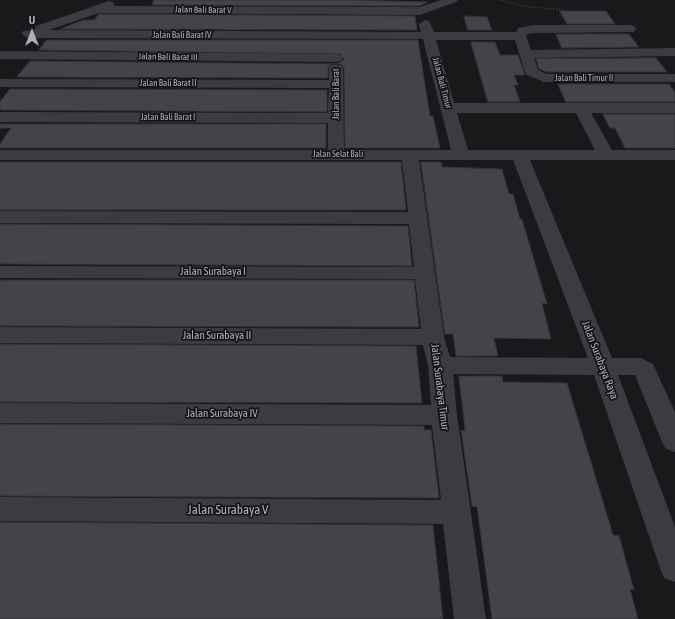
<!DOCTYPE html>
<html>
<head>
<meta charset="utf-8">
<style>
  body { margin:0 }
  #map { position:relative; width:675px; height:619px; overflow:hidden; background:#19191c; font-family:"Asap Condensed",sans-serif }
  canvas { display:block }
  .north { position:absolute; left:12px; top:12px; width:40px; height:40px; -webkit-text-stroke:3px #141417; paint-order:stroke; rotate:0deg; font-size:11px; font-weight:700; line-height:16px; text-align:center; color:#abb1bb }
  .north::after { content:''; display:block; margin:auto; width:14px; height:18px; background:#abb1bb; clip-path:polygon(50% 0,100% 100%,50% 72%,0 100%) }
</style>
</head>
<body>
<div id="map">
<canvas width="675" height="619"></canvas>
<div class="north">U</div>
</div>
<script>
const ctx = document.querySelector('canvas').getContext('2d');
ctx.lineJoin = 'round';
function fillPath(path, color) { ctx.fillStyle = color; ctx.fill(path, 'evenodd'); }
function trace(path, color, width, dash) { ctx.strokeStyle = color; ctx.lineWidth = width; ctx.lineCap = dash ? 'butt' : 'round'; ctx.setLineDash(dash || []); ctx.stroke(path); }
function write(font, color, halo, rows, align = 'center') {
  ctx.font = font + ' "Asap Condensed",sans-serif'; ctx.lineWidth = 3.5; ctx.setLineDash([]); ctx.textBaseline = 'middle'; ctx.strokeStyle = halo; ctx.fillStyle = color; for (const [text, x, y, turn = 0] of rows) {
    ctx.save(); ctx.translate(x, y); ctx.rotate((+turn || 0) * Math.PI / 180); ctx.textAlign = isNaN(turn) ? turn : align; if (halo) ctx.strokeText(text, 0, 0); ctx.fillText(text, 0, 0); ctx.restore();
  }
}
const building = new Path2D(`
  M 154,0 L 348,0 L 428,2 L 419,6 L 152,5 Z
  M 560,11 L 606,11 L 615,24 L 567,24 Z
  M 99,14 L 415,16 L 417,30 L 60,29 L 84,20 L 94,20 Z
  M 464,16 L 487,17 L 492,30 L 468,30 Z
  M 556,34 L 629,34 L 639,47 L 562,48 Z
  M 47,40 L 418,40 L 430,116 L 433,116 L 440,148 L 345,148 L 344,68 L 341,64 L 336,64 L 341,62 L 344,59 L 341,54 L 39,50 Z
  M 471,42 L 495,42 L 500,55 L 518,55 L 525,75 L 514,75 L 518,85 L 514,85 L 520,102 L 488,102 Z
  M 656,58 L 667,72 L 547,72 L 539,69 L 536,59 Z
  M 30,61 L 336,64 L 331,64 L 328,67 L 328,78 L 17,77 Z
  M 558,84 L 669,84 L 675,92 L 675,102 L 566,102 Z
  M 10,89 L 327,90 L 327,112 L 0,110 L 0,102 Z
  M 603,114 L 675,114 L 675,148 L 625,148 L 615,128 L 610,128 Z
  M 0,124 L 326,124 L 326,148 L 0,148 L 0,144 L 11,128 L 0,128 Z
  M 0,162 L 401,162 L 406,210 L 0,210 Z
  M 421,162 L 441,162 L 442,167 L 502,169 L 509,194 L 513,194 L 520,219 L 522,219 L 539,277 L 547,304 L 542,303 L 551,339 L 494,338 L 498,356 L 456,356 L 453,334 L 445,334 Z
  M 0,224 L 408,226 L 412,266 L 0,264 Z
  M 0,280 L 414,280 L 419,327 L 0,326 Z
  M 0,344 L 416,346 L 422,403 L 0,402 Z
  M 459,376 L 502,376 L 503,382 L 567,383 L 613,535 L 619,536 L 634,590 L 630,589 L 638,619 L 492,619 L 477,507 L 472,506 L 461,430 L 465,431 Z
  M 0,424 L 424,426 L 424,430 L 431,430 L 439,498 L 0,496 Z
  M 0,522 L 433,525 L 443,619 L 0,619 Z`);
fillPath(building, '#434449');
trace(building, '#333338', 1);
trace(new Path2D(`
  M 500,0 L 522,6 L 563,10`), '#404348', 1.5, [1, 2]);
fillPath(new Path2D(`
  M 441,0 L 458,0 L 456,2 L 420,15 L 99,13 L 49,30 L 421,32 L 419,24 L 425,20 L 429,21 L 434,32 L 516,32 L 518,28 L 534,25 L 630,25 L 634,26 L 636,29 L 634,32 L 534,33 L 528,34 L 526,36 L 531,50 L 675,48 L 675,56 L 534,58 L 538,70 L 547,74 L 675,74 L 675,82 L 544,82 L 527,75 L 525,72 L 515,40 L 436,40 L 454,103 L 675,103 L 675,113 L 591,113 L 612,150 L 675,150 L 675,160 L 530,160 L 612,358 L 641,358 L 653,364 L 675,412 L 675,452 L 666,449 L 662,442 L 635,375 L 618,375 L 675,527 L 675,582 L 664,578 L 660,568 L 594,375 L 453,374 L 457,415 L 486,619 L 454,619 L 443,524 L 0,521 L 0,497 L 441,500 L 432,425 L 0,423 L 0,403 L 431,405 L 428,365 L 423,345 L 0,343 L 0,327 L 421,329 L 415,279 L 0,278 L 0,266 L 414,267 L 409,224 L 0,223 L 0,211 L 408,212 L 402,160 L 0,160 L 0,150 L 328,150 L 328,123 L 0,122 L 0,112 L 328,113 L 329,88 L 0,87 L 0,79 L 329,80 L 329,68 L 331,65 L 341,65 L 343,68 L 344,150 L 451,150 L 423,39 L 28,38 L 22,34 L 23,31 L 34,30 L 36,26 L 109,1 L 113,2 L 115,6 L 419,7 ZM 457,113 L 576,113 L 595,150 L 468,150 ZM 419,160 L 513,160 L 588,358 L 450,357 L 444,337 Z
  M 0,51 L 336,54 L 341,55 L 343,58 L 341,61 L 336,62 L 0,59 Z`), '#3a3c41');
write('9px', '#abb1bb', '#141417', [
  ["Jalan Bali Barat V",203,10,1],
  ["Jalan Bali Barat IV",182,35],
  ["Jalan Bali Barat III",168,57,1],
  ["Jalan Bali Timur II",584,78],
  ["Jalan Bali Barat II",168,83],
  ["Jalan Bali Timur",442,83,75],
  ["Jalan Bali Barat",336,94,-90],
  ["Jalan Bali Barat I",168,117],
  ["Jalan Selat Bali",338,154]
]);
write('11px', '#abb1bb', '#141417', [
  ["Jalan Surabaya I",213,272],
  ["Jalan Surabaya II",217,336],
  ["Jalan Surabaya Raya",600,360,69],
  ["Jalan Surabaya Timur",440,387,83],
  ["Jalan Surabaya IV",222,414]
]);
write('13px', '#abb1bb', '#141417', [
  ["Jalan Surabaya V",228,510]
]);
</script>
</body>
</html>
